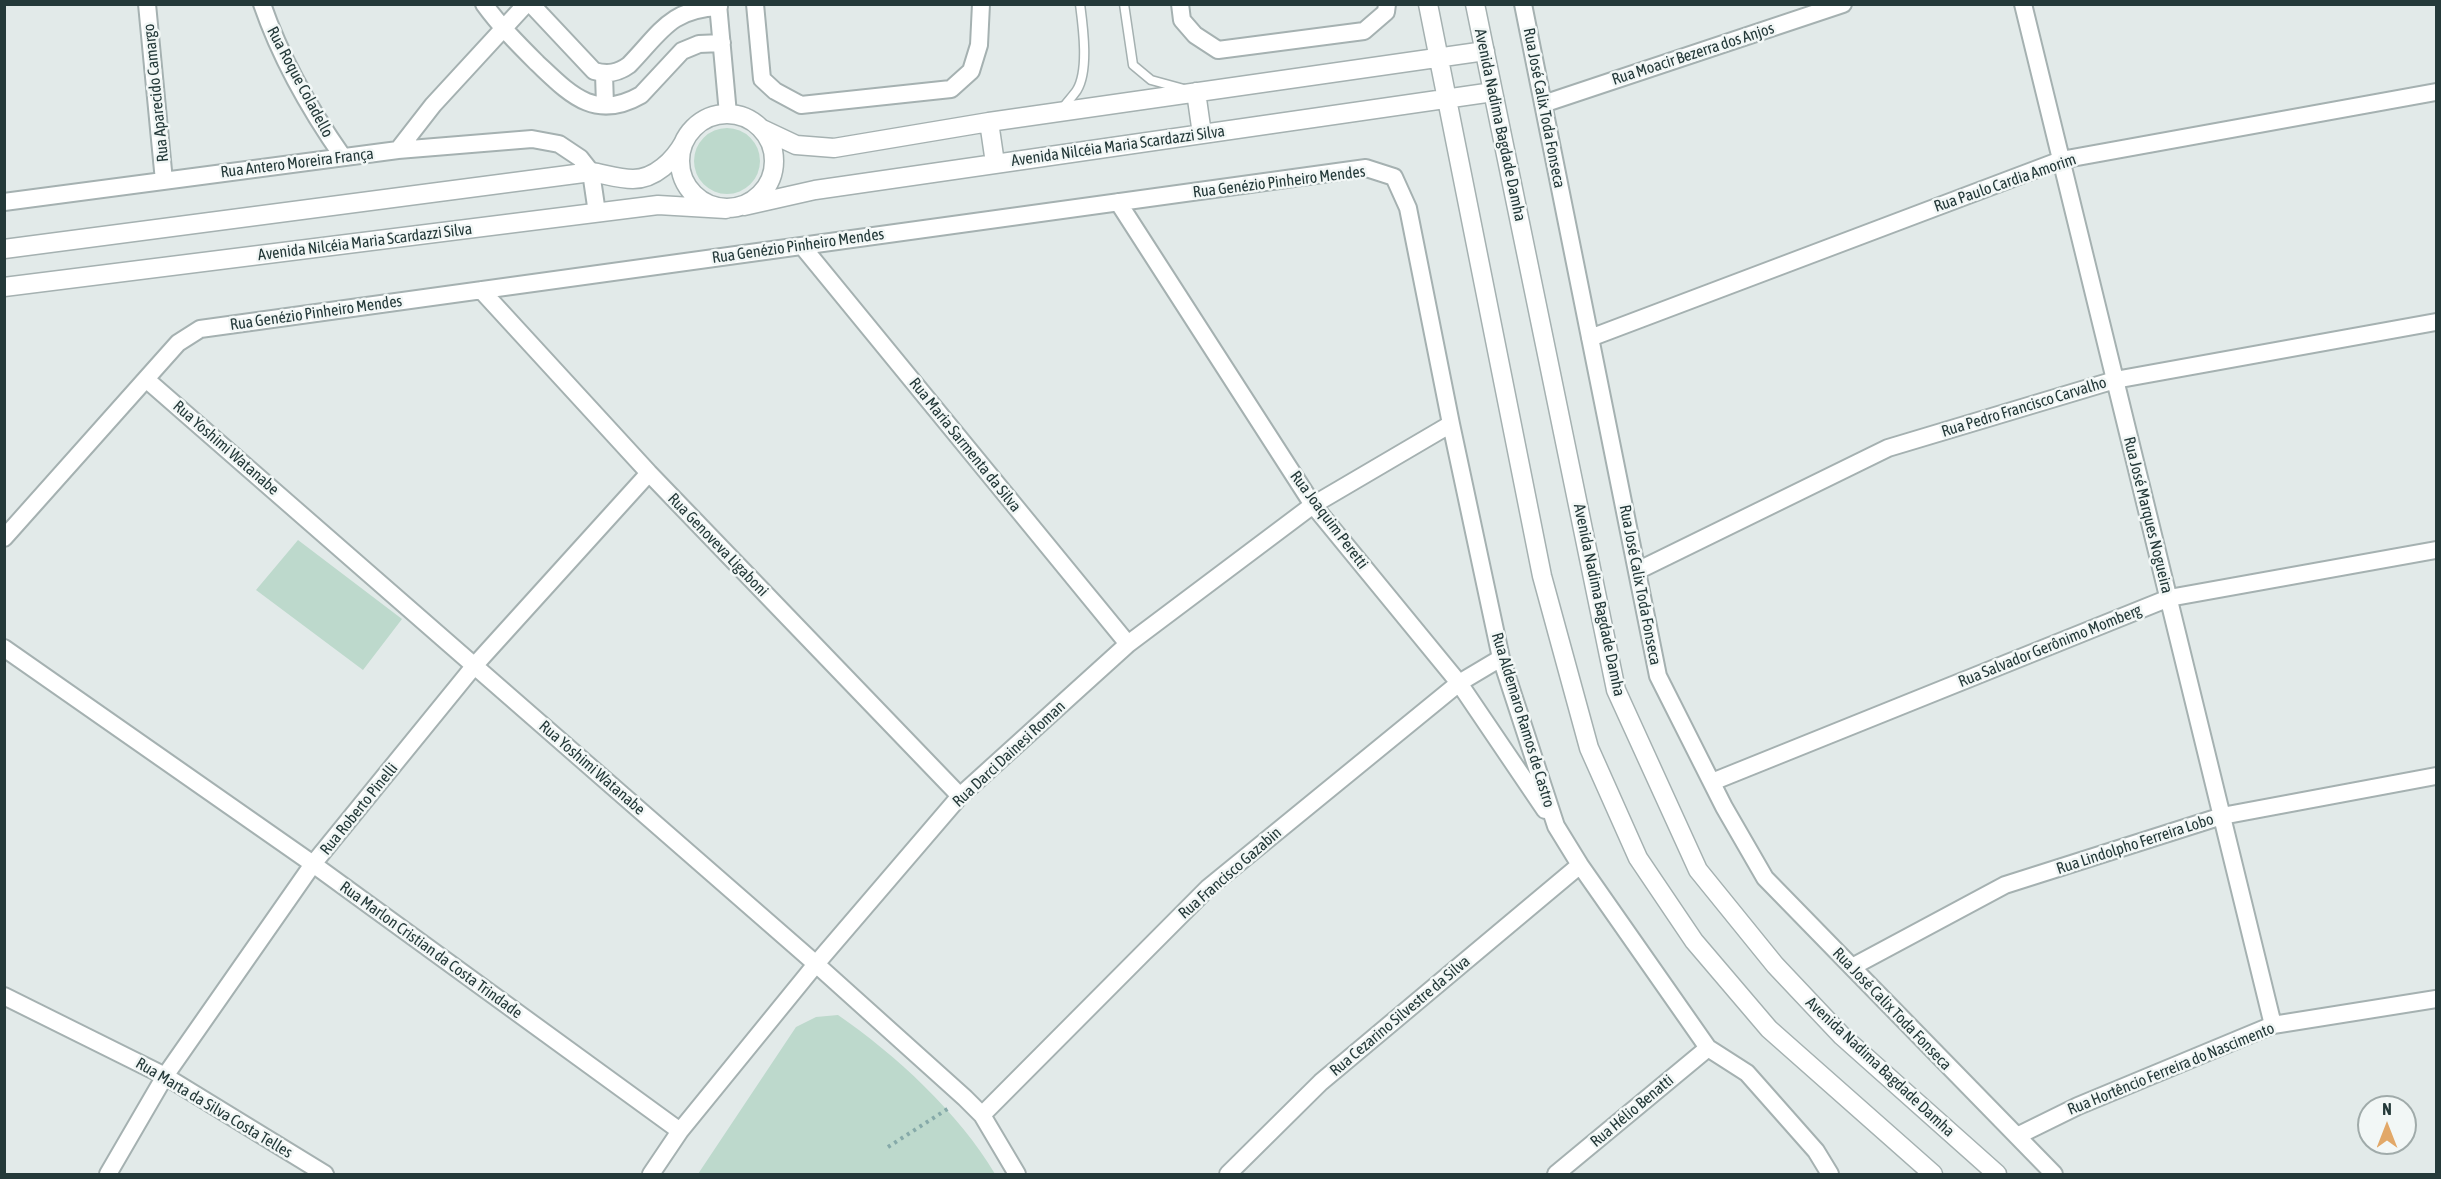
<!DOCTYPE html>
<html>
<head>
<meta charset="utf-8">
<style>
  body { margin:0 }
  #map { position:relative; width:2441px; height:1179px; overflow:hidden; background:#e2eae9; font-family:"Asap Condensed",sans-serif }
  canvas { display:block }
  .frame { position:absolute; inset:0; border:6px solid #243939; pointer-events:none }
  .north { position:absolute; left:2357px; top:1095px; width:60px; height:60px; box-sizing:border-box; background:#f2f7f6; border:2px solid #a0abaa; border-radius:50%; rotate:0deg; font-size:16px; font-weight:700; line-height:24px; text-align:center; color:#243939 }
  .north::after { content:''; display:block; margin:auto; width:21px; height:27px; background:#e2a868; clip-path:polygon(50% 0,100% 100%,50% 72%,0 100%) }
</style>
</head>
<body>
<div id="map">
<canvas width="2441" height="1179"></canvas>
<div class="frame"></div>
<div class="north">N</div>
</div>
<script>
const ctx = document.querySelector('canvas').getContext('2d');
ctx.lineJoin = 'round';
function fillPath(path, color) { ctx.fillStyle = color; ctx.fill(path, 'evenodd'); }
function trace(path, color, width, dash) { ctx.strokeStyle = color; ctx.lineWidth = width; ctx.lineCap = dash ? 'butt' : 'round'; ctx.setLineDash(dash || []); ctx.stroke(path); }
function write(font, color, halo, rows, align = 'center') {
  ctx.font = font + ' "Asap Condensed",sans-serif'; ctx.lineWidth = 5; ctx.setLineDash([]); ctx.textBaseline = 'middle'; ctx.strokeStyle = halo; ctx.fillStyle = color; for (const [text, x, y, turn = 0] of rows) {
    ctx.save(); ctx.translate(x, y); ctx.rotate((+turn || 0) * Math.PI / 180); ctx.textAlign = isNaN(turn) ? turn : align; if (halo) ctx.strokeText(text, 0, 0); ctx.fillText(text, 0, 0); ctx.restore();
  }
}
fillPath(new Path2D(`
  M694 161a33 33 0 1 1 66 0a33 33 0 1 1-66 0Z
  M 298,540 L 402,619 L 363,670 L 256,590 Z
  M 838,1015 C 896,1055 959,1113 995,1174 L 698,1174 L 796,1027 L 816,1017 Z`), '#bdd9cc');
const service = new Path2D(`
  M 1124,4 L 1133,65 L 1151,80 L 1184,89
  M 1062,109 C 1067,102 1073,96 1077,90 C 1089,70 1083,27 1080,4`);
const minor = new Path2D(`
  M 147,4 L 164,181
  M 262,4 C 281,59 310,110 343,157
  M 484,4 C 500,26 518,44 537,63 C 569,93 594,122 641,95 L 682,51 L 699,44 L 722,43
  M 531,4 L 594,71 C 608,75 618,73 629,65 C 661,32 670,9 719,7
  M 718,4 L 728,114
  M 755,4 L 762,79 L 775,91 L 801,105 L 951,89 L 971,71 L 979,45 L 981,4
  M 1180,4 L 1182,20 L 1195,35 L 1218,50 L 1364,31 L 1386,12 L 1387,4
  M 1523,4 L 1658,676 L 1724,807 L 1765,878 L 2054,1174
  M 2023,4 L 2273,1025
  M 604,74 L 605,105
  M 1543,104 L 1843,4
  M 398,150 L 532,139 L 559,144 L 580,158 L 591,172 L 597,213
  M 4,202 L 398,150 L 433,105 L 526,4
  M 1118,202 L 1313,505 L 1459,683 L 1545,810
  M 802,246 L 1128,644
  M 481,290 L 649,473 L 960,796
  M 1590,338 L 2061,160 L 2436,92
  M 147,380 L 816,964 L 965,1098 L 982,1115 L 1017,1174
  M 4,538 L 178,343 L 200,329 L 1366,168 L 1394,177 L 1408,208 L 1451,424 L 1501,658 L 1556,826 L 1580,865 L 1708,1048 L 1747,1073 L 1816,1151 L 1830,1174
  M 1637,571 L 1888,448 L 2115,380 L 2436,322
  M 4,648 L 313,864 L 680,1131
  M 1712,782 L 2169,598 L 2436,550
  M 1852,967 L 2005,885 L 2222,816 L 2436,776
  M 4,996 L 165,1076 L 325,1174
  M 982,1115 L 1208,888 L 1459,683 L 1501,658
  M 2017,1136 L 2078,1106 L 2273,1025 L 2436,999
  M 108,1174 L 165,1076 L 313,864 L 475,665 L 649,473
  M 651,1174 L 680,1131 L 816,964 L 960,796 L 1128,644 L 1313,505 L 1451,424
  M 1228,1174 L 1321,1082 L 1580,865
  M 1556,1174 L 1708,1048`);
const tertiary = new Path2D(`
  M 1428,4 L 1542,576 L 1589,748 L 1638,858 L 1694,941 L 1769,1029 L 1933,1174
  M 1475,4 L 1616,690 L 1698,870 L 1775,965 L 1842,1036 L 1997,1174
  M 1196,92 L 1202,134
  M680 161a47 47 0 1 1 94 0a47 47 0 1 1-94 0Z
  M 989,122 L 995,163
  M 762,129 L 796,145 L 834,148 L 989,122 L 1485,51
  M 744,206 L 815,190 L 1493,92
  M 4,249 L 591,172 C 604,174 619,179 633,179 C 655,179 674,160 684,142
  M 4,287 L 658,205 L 726,209`);
trace(service, '#a5b1b1', 11);
trace(minor, '#a5b1b1', 20);
trace(tertiary, '#a5b1b1', 21);
trace(new Path2D(`
  M 888,1147 L 949,1108`), '#86aaa9', 4, [3, 4.5]);
trace(service, '#fff', 8);
trace(minor, '#fff', 16);
trace(tertiary, '#fff', 18);
write('16px', '#243939', '#f2f7f6', [
  ["Rua Moacir Bezerra dos Anjos",1693,54,-18],
  ["Rua Roque Coladello",300,82,62],
  ["Rua Aparecido Camargo",156,93,-96],
  ["Rua José Calix Toda Fonseca",1544,108,79],
  ["Avenida Nadima Bagdade Damha",1500,125,78],
  ["Avenida Nilcéia Maria Scardazzi Silva",1118,146,-8],
  ["Rua Antero Moreira França",297,163,-7],
  ["Rua Genézio Pinheiro Mendes",1279,182,-7],
  ["Rua Paulo Cardia Amorim",2005,183,-19],
  ["Avenida Nilcéia Maria Scardazzi Silva",365,242,-7],
  ["Rua Genézio Pinheiro Mendes",798,246,-8],
  ["Rua Genézio Pinheiro Mendes",316,313,-8],
  ["Rua Pedro Francisco Carvalho",2024,407,-17],
  ["Rua Maria Sarmenta da Silva",965,445,51],
  ["Rua Yoshimi Watanabe",226,448,41],
  ["Rua José Marques Nogueira",2148,515,76],
  ["Rua Joaquim Peretti",1329,520,53],
  ["Rua Genoveva Ligaboni",718,545,46],
  ["Rua José Calix Toda Fonseca",1640,585,79],
  ["Avenida Nadima Bagdade Damha",1599,600,78],
  ["Rua Salvador Gerônimo Momberg",2050,646,-22],
  ["Rua Aldemaro Ramos de Castro",1523,720,73],
  ["Rua Darci Dainesi Roman",1009,754,-43],
  ["Rua Yoshimi Watanabe",592,768,41],
  ["Rua Roberto Pinelli",359,809,-51],
  ["Rua Lindolpho Ferreira Lobo",2135,844,-18],
  ["Rua Francisco Gazabin",1230,873,-41],
  ["Rua Marlon Cristian da Costa Trindade",431,950,36],
  ["Rua José Calix Toda Fonseca",1892,1009,46],
  ["Rua Cezarino Silvestre da Silva",1400,1016,-40],
  ["Avenida Nadima Bagdade Damha",1880,1067,43],
  ["Rua Hortêncio Ferreira do Nascimento",2171,1069,-22],
  ["Rua Marta da Silva Costa Telles",214,1108,31],
  ["Rua Hélio Benatti",1632,1111,-40]
]);
</script>
</body>
</html>
